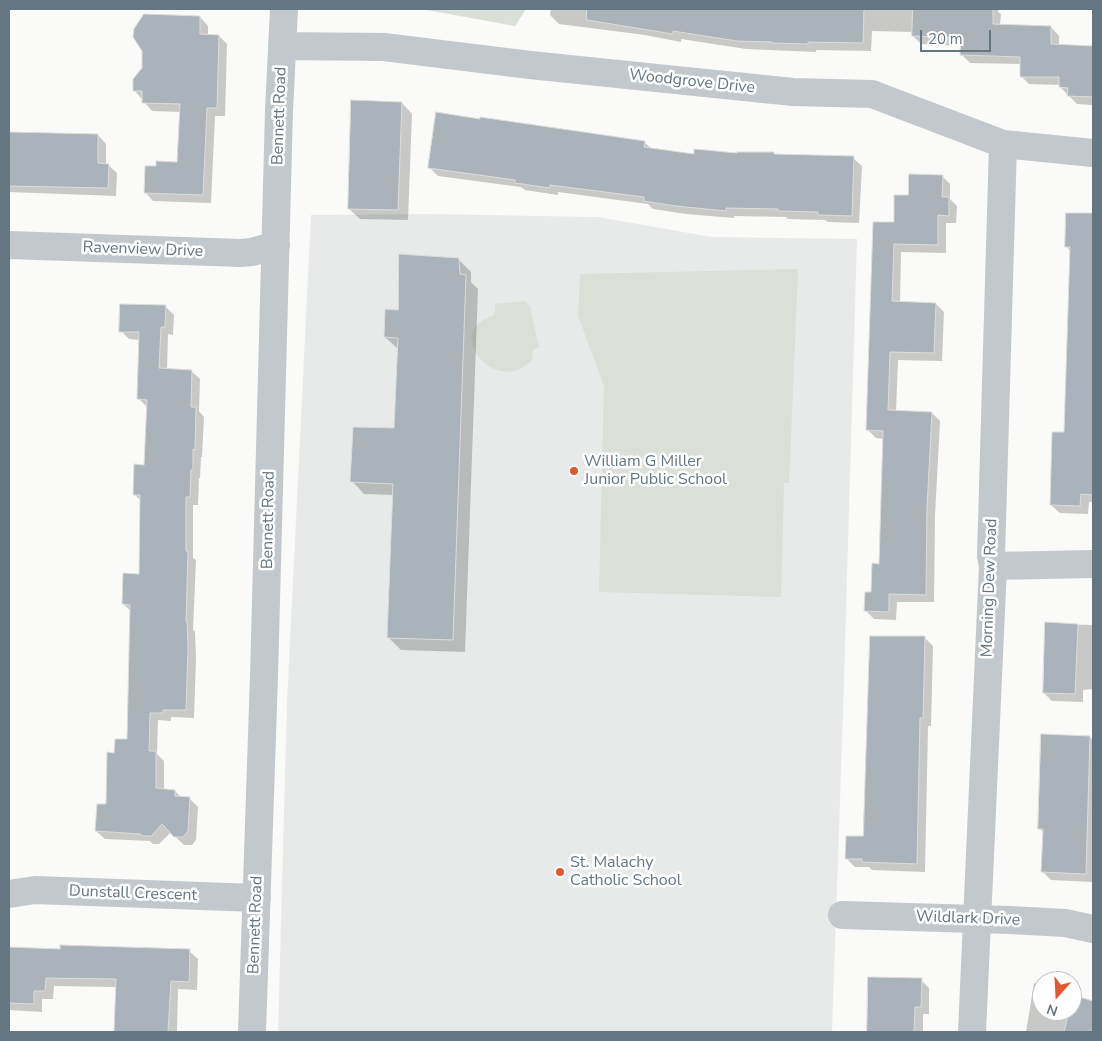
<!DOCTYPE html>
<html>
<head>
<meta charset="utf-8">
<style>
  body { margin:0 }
  #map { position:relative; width:1102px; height:1041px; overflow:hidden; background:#fafaf8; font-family:"Nunito Sans",sans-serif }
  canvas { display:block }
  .frame { position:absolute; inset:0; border:10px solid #657683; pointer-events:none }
  .north { position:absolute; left:1032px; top:971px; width:50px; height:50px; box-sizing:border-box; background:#fff; border:1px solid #c1c8cd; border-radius:50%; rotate:199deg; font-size:14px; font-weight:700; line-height:20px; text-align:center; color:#657683 }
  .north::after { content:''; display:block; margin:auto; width:18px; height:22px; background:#e4572e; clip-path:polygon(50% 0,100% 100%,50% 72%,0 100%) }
  .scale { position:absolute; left:920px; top:30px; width:71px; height:22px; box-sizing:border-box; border:2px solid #657683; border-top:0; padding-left:6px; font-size:15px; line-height:18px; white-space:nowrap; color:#657683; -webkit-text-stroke:4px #fff; paint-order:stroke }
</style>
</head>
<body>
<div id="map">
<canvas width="1102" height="1041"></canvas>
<div class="frame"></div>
<div class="north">N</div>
<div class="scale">20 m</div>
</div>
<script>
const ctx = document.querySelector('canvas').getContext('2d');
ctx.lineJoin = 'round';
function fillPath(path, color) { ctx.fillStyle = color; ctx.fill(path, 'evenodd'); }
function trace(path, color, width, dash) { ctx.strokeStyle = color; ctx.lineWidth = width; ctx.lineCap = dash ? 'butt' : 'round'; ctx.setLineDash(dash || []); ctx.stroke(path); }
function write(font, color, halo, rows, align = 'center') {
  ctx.font = font + ' "Nunito Sans",sans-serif'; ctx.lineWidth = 5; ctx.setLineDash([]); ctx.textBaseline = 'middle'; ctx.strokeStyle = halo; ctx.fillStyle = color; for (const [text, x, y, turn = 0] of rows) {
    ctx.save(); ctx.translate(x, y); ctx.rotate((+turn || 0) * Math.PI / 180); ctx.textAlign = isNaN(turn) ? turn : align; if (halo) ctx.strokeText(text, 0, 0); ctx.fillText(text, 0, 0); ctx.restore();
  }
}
fillPath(new Path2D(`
  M 425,214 L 598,217 L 712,237 L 857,239 L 843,713 L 832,1032 L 278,1032 L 287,703 L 311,215 Z`), '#e8e9e9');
fillPath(new Path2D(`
  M 421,9 L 526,9 L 515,26 Z
  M 798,269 L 789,483 L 784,483 L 781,597 L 599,592 L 604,386 L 578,316 L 580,274 Z
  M 525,301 L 530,307 L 539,348 L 533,349 L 532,360 C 500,394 455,345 478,324 C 482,320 490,317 495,314 L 495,304 Z`), '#dadfd7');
fillPath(new Path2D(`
  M 551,9 L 999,9 L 998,12 L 1001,14 L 1000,25 L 1051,27 L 1059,36 L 1059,46 L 1093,47 L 1093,105 L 1077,104 L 1060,87 L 1060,85 L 1029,84 L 1021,76 L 1021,64 L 970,63 L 962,55 L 962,46 L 921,44 L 913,36 L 913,32 L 872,31 L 871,51 L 816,50 L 816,52 L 746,49 L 681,39 L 681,42 L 645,35 L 559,24 L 550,15 Z
  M 200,17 L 208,26 L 208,36 L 219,36 L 227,44 L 225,116 L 215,116 L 211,203 L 153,201 L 145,192 L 178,163 L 181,112 L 152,111 L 134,90 Z
  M 402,103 L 412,114 L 408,220 L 360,219 L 349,209 Z
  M 9,132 L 98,135 L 106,144 L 106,165 L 108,165 L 117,173 L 116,196 L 9,192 Z
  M 644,142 L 652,149 L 695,156 L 774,154 L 776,155 L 853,158 L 862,166 L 859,223 L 828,222 L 825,220 L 788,219 L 786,217 L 734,216 L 734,218 L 686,214 L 653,209 L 648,204 L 558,192 L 558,195 L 525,190 L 521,187 L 438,176 L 429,167 Z
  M 942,176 L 950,184 L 950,199 L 957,206 L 956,223 L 946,223 L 946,253 L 901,252 L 900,303 L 936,304 L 944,312 L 942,361 L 898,360 L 896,411 L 932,413 L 940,421 L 935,516 L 934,602 L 897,602 L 896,620 L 874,619 L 866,611 L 880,565 L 884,439 L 876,438 L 868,430 L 895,224 L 909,197 Z
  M 1067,214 L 1093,215 L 1093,421 L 1091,421 L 1090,452 L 1093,452 L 1093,502 L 1089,502 L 1088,514 L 1060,513 L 1051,505 L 1065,433 L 1071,252 L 1066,246 Z
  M 458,259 L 471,272 L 471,282 L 478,289 L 465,652 L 401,650 L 389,638 L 394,495 L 364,494 L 352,481 L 396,430 L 399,350 L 385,337 L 400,311 Z
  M 165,306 L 174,315 L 173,335 L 168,334 L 167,370 L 191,371 L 200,379 L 199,411 L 204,417 L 202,457 L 201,457 L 200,478 L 199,478 L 198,505 L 193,505 L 193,558 L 196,560 L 193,630 L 195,632 L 196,658 L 194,718 L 171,717 L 171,721 L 158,720 L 157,754 L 164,761 L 164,790 L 175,791 L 182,798 L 189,798 L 198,807 L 196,840 L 192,845 L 184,845 L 171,832 L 159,844 L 153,844 L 150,841 L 105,839 L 96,831 L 107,805 L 116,754 L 128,741 L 132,612 L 123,604 L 141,575 L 142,502 L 134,494 L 146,466 L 147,407 L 139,399 L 140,340 L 129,339 L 121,331 Z
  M 1046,624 L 1093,625 L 1093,689 L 1083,690 L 1083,702 L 1052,701 L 1044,693 Z
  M 925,638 L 933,646 L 931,726 L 928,726 L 925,872 L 872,870 L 869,867 L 855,867 L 846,858 L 864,838 Z
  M 1090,737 L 1093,740 L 1093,882 L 1051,880 L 1042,871 L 1044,833 L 1039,828 Z
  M 9,949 L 189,951 L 198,959 L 197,990 L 178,989 L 177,1030 L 178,1032 L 115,1032 L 117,987 L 54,986 L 53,999 L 42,999 L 42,1012 L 9,1010 Z
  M 921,980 L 929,988 L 929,1014 L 923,1014 L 923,1032 L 869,1032 L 870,1006 Z
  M 1034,983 L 1042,984 L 1042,1011 L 1072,1011 L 1072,996 L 1093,1002 L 1093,1032 L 1026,1032 Z`), '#0003');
const building = new Path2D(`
  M 587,9 L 864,9 L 863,43 L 808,42 L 808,44 L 772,43 L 772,42 L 737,41 L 673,31 L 673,34 L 587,20 Z
  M 913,9 L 993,9 L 993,24 L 1051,26 L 1051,44 L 1093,46 L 1093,97 L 1067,96 L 1068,88 L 1059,87 L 1059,77 L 1020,77 L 1020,57 L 960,55 L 961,38 L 912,36 Z
  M 144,14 L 200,16 L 200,34 L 219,35 L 217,108 L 207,108 L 203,195 L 144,193 L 145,166 L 156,166 L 156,161 L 177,162 L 180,104 L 142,103 L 142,91 L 133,91 L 133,79 L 142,68 L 142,51 L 133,37 L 134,29 Z
  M 351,100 L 402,102 L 398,210 L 348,209 Z
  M 436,112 L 480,119 L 480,117 L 645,141 L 644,147 L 694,154 L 694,149 L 737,153 L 737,152 L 774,152 L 774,154 L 854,156 L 852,216 L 818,215 L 818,212 L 778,211 L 778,209 L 726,208 L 726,211 L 676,206 L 644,201 L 644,197 L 550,185 L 550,188 L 515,183 L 515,180 L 428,168 Z
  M 9,132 L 98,134 L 98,163 L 109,164 L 108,188 L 9,186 Z
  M 909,174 L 943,175 L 942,197 L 949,197 L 949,216 L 938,215 L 938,245 L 894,244 L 892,301 L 936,303 L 934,353 L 890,352 L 888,410 L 932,412 L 927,507 L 926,595 L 889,594 L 889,612 L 864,611 L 865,592 L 871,592 L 872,563 L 879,564 L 883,431 L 866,430 L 873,222 L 894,222 L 894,195 L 908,195 Z
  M 1066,213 L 1093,213 L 1093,495 L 1081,494 L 1080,506 L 1050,505 L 1052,432 L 1064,432 L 1070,247 L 1065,247 Z
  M 399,254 L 459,258 L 460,274 L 466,275 L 453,640 L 387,638 L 393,484 L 350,482 L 353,427 L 394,428 L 398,338 L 384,337 L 385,309 L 398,310 Z
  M 120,304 L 166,305 L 165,327 L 161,327 L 159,368 L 192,370 L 191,407 L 196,407 L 195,450 L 193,449 L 193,469 L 191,470 L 190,497 L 186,497 L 186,551 L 188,551 L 186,622 L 187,622 L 188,649 L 186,710 L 163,710 L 163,713 L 150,713 L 149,751 L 156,751 L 156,788 L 175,790 L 175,796 L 190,797 L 188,831 L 183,837 L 174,837 L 162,824 L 151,836 L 143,836 L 140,834 L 95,831 L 97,804 L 106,804 L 107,752 L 114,753 L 115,739 L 127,739 L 130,605 L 122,604 L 123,573 L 139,574 L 140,495 L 133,495 L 134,464 L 144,465 L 147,400 L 137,399 L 139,332 L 119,332 Z
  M 1045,622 L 1078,624 L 1075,694 L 1043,693 Z
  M 870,636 L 925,636 L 923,718 L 920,718 L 917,864 L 862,862 L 862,859 L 845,859 L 846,836 L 863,836 Z
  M 1041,734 L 1090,736 L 1086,874 L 1041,872 L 1043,829 L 1038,829 Z
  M 60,945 L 190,949 L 189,982 L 171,981 L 168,1032 L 114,1032 L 116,979 L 46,978 L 45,991 L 34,991 L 34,1004 L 9,1003 L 9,947 L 60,949 Z
  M 868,977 L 922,978 L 921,1007 L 915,1007 L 914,1032 L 867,1032 Z
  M 1073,995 L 1093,1001 L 1093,1032 L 1064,1032 L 1069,1011 L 1072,1011 Z`);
fillPath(building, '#aab3b9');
trace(building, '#dcdcda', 1);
trace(new Path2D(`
  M 282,46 L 384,47 L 530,65 L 793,92 L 872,94 L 1003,144 L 1093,153
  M 9,245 L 241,253 L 252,252 L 276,245
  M 993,566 L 1093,564
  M 9,894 L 35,890 L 257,898
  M 842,915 L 1010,920 L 1065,923 L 1093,929
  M 252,1032 L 264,676 L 279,111 L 284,9
  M 972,1032 L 993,566 L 991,556 L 1003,144`), '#c3c8cc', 28);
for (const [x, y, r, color] of [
  [574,471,5,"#e4572e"],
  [560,872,5,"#e4572e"]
]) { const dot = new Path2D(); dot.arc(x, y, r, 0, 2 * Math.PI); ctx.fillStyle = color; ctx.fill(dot); trace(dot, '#fff', 2); }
write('16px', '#657683', '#fff', [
  ["Woodgrove Drive",692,82,6],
  ["Bennett Road",280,116,-88],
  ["Ravenview Drive",143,250,2],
  ["Bennett Road",269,520,-89],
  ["Morning Dew Road",990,588,-88],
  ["Dunstall Crescent",133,894,2],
  ["Wildlark Drive",968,919,2],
  ["Bennett Road",256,925,-88]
]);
write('16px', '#657683', '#fff', [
  ["William G Miller",584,462],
  ["Junior Public School",584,480],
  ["St. Malachy",570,863],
  ["Catholic School",570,881]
], 'left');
</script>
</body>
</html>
